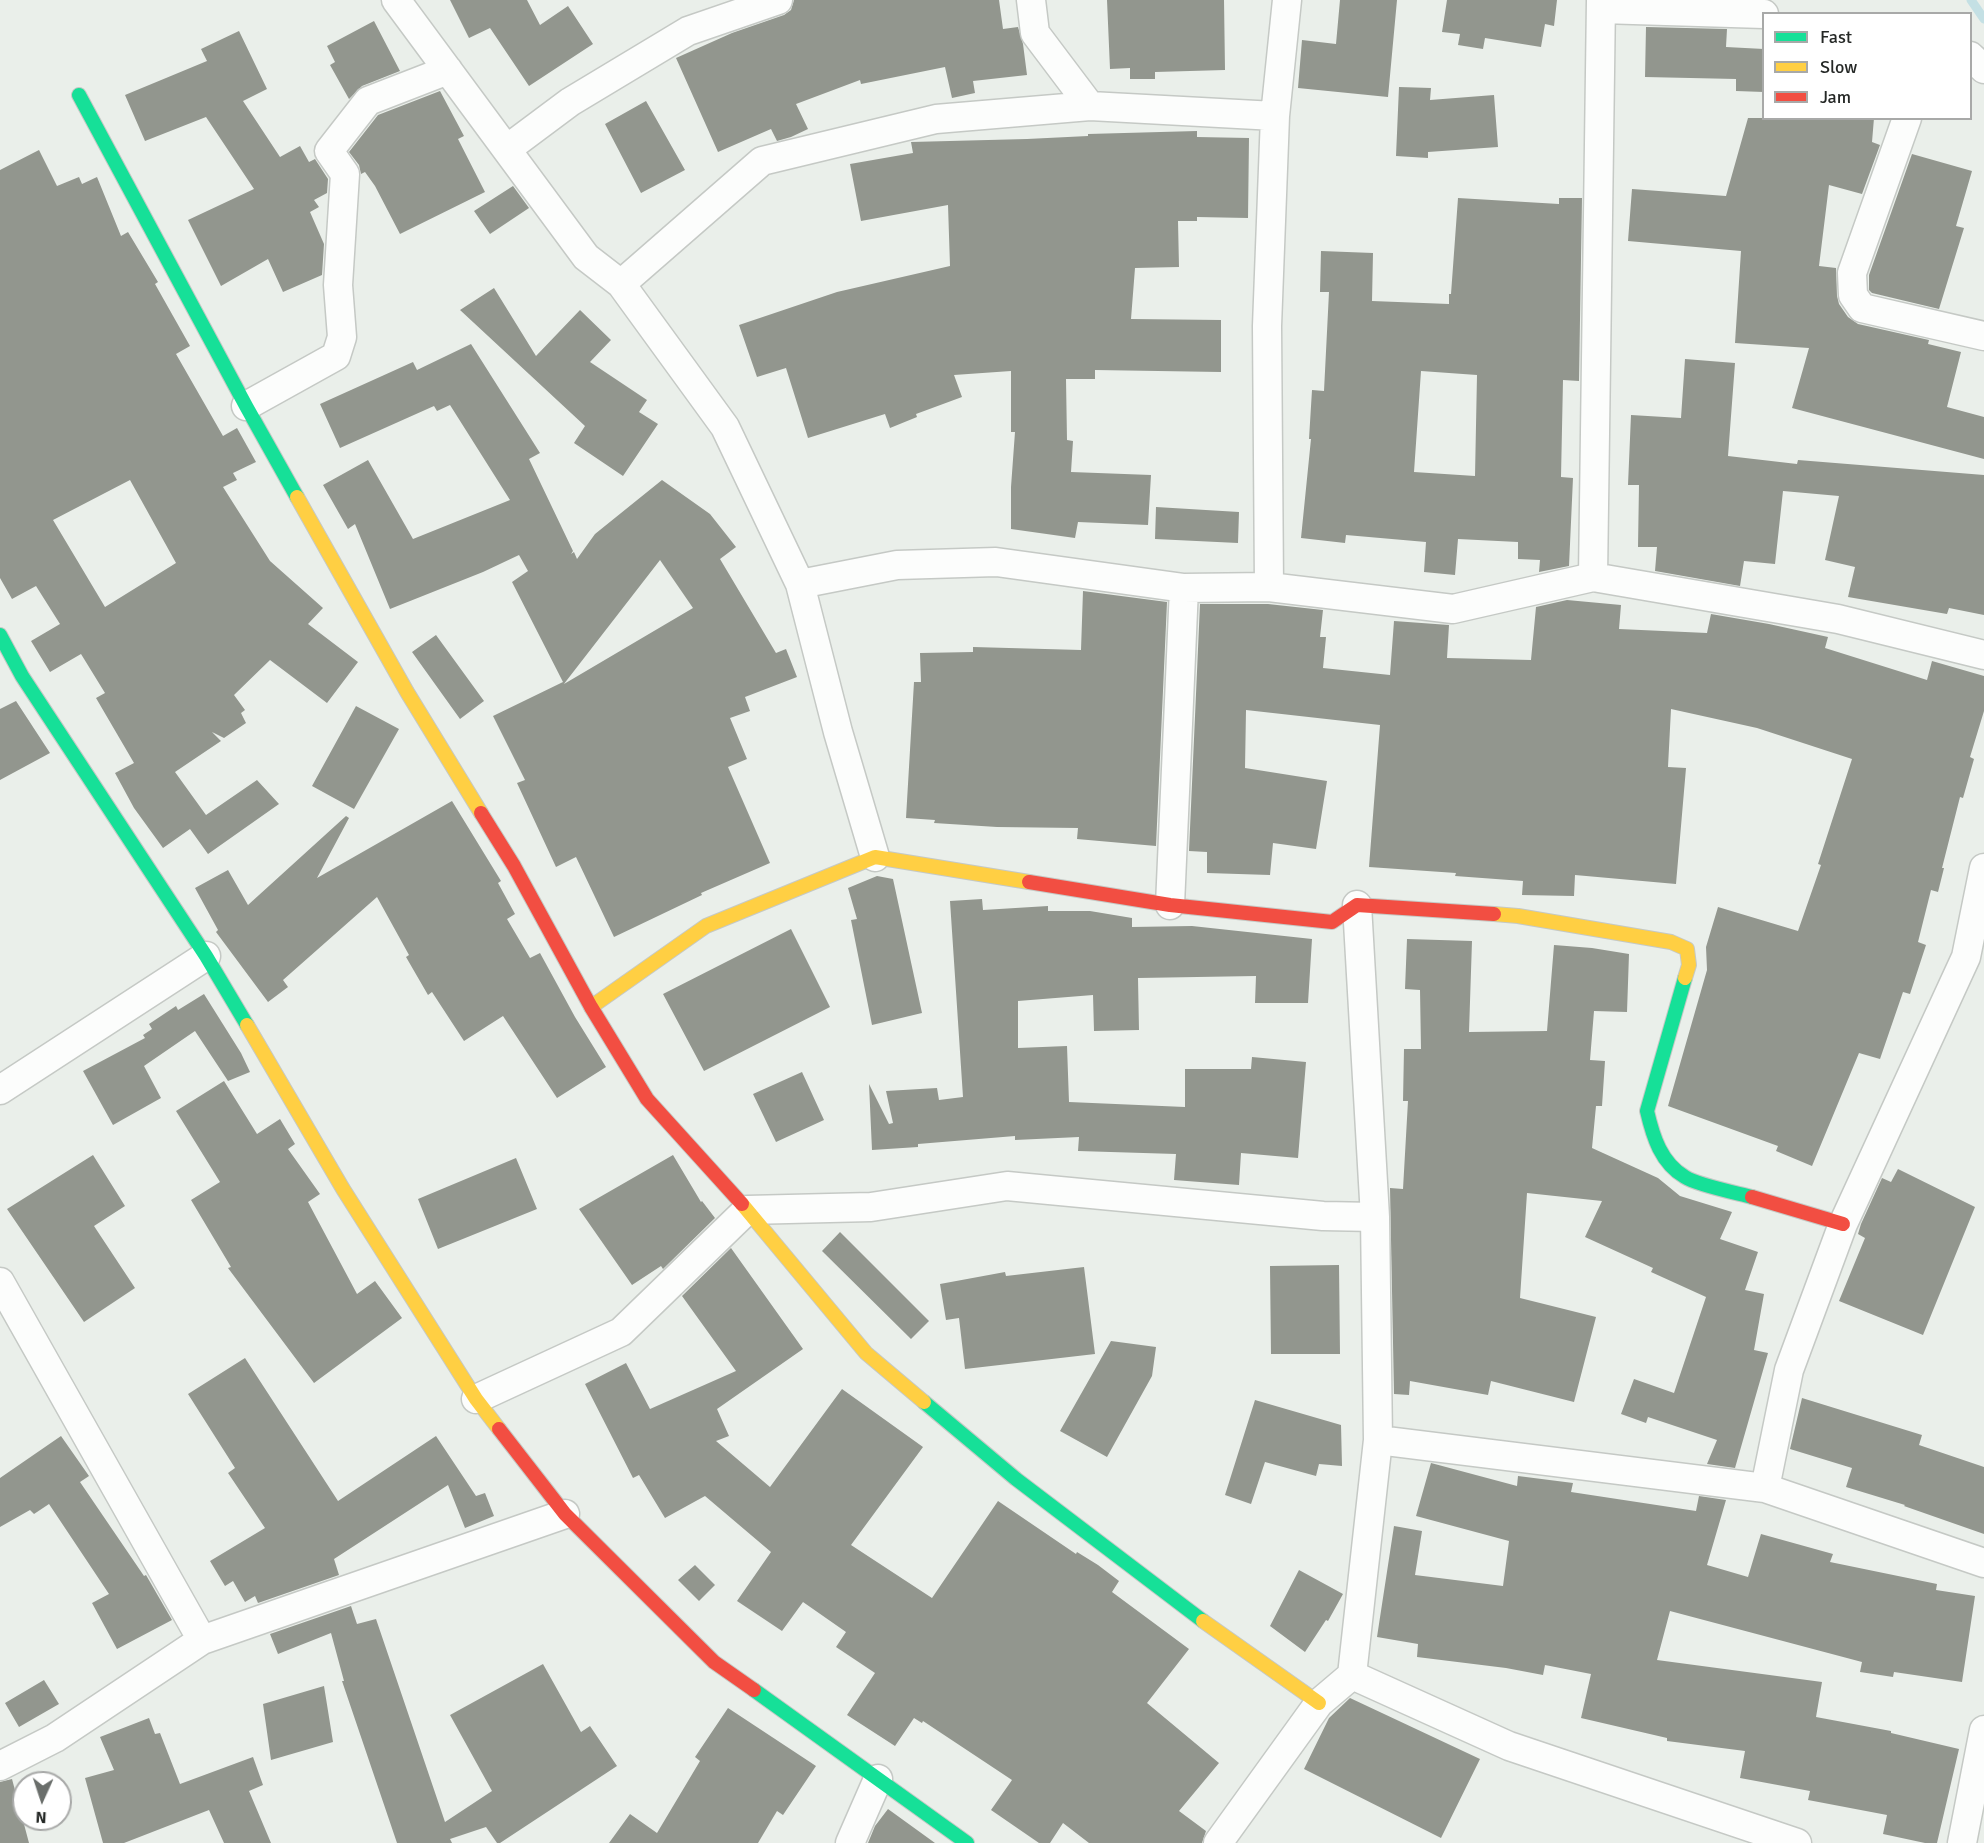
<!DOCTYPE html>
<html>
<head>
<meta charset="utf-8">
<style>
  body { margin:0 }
  #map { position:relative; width:1984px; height:1843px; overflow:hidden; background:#eaefea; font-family:Signika,sans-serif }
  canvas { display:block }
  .legend { position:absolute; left:1762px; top:12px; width:210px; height:108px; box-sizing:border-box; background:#fff; border:2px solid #a8a9a8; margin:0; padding:8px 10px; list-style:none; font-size:18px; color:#252826 }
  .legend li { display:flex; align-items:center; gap:12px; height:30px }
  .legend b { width:30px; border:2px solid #a8a9a8 }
  .north { position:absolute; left:12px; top:1771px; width:60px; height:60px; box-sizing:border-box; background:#fff; border:2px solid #a8a9a8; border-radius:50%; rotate:183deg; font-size:16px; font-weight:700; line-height:24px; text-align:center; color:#252826 }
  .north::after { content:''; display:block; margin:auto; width:21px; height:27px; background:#6a6e6b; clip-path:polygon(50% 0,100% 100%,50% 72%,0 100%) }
</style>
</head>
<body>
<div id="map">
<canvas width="1984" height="1843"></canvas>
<ul class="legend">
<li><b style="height:8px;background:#16e098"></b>Fast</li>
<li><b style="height:8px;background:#ffcf43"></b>Slow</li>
<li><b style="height:8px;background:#f24e42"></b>Jam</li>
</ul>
<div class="north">N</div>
</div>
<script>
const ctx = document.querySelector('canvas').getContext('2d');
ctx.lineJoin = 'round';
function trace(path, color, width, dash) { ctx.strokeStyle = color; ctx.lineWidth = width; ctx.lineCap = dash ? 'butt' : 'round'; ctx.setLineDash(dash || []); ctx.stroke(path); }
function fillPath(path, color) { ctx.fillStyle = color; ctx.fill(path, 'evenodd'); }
trace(new Path2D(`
  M 1971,0 L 1984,19`), '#c4e0e4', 9);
fillPath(new Path2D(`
  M 450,0 L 527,0 L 540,25 L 568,6 L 593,44 L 529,86 L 490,28 L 469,38 Z
  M 794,0 L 999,0 L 1003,29 L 1018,27 L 1023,44 L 1027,75 L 973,81 L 975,93 L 952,98 L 945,67 L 861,84 L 860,80 L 796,104 L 808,129 L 791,137 L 777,141 L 771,129 L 718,152 L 676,58 L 732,33 L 784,15 L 791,10 Z
  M 1107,0 L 1224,0 L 1225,70 L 1155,72 L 1155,79 L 1130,79 L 1130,68 L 1110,69 Z
  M 1340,0 L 1397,0 L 1388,97 L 1298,88 L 1302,40 L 1336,44 Z
  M 1447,0 L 1557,0 L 1554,26 L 1545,24 L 1541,47 L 1485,38 L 1483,49 L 1458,45 L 1460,34 L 1442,32 Z
  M 374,21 L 400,71 L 362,86 L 349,99 L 330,65 L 335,62 L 327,46 Z
  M 1646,27 L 1727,29 L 1726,47 L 1764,49 L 1764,92 L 1736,91 L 1736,79 L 1645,77 Z
  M 239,31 L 267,89 L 243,101 L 280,157 L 300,146 L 309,162 L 315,159 L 328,179 L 327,193 L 314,200 L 319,207 L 310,212 L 324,244 L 322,275 L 283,292 L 268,259 L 221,286 L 188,220 L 254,189 L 206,117 L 145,141 L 125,95 L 207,61 L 201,49 Z
  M 1399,87 L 1431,88 L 1430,100 L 1494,95 L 1498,147 L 1428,152 L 1428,158 L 1396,156 Z
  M 440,91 L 464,136 L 458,139 L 485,192 L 400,234 L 375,186 L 365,172 L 361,174 L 359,165 L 349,152 L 378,115 Z
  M 646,101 L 685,170 L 641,193 L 605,124 Z
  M 1748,118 L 1874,118 L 1872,142 L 1880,145 L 1862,194 L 1829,185 L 1819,266 L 1836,268 L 1837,296 L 1839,304 L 1848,317 L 1858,324 L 1929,340 L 1928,344 L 1961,352 L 1947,407 L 1984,417 L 1984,459 L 1792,408 L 1809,348 L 1735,343 L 1741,251 L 1628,241 L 1632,189 L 1726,196 Z
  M 1197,131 L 1197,137 L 1249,138 L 1248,218 L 1197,217 L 1197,221 L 1178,221 L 1179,267 L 1135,268 L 1131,319 L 1221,320 L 1221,372 L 1095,370 L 1095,379 L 1066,379 L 1067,440 L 1073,441 L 1071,472 L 1151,475 L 1148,525 L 1078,522 L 1075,538 L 1011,529 L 1011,487 L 1015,432 L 1011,432 L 1011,371 L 954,375 L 962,397 L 916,414 L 917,417 L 890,428 L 885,414 L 808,438 L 786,368 L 757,377 L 739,325 L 837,292 L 950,266 L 948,205 L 861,221 L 850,164 L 913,153 L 911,142 L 1027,139 L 1088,136 L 1088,134 Z
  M 39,150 L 57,186 L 79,177 L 82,184 L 97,177 L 121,236 L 128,232 L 158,282 L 155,284 L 190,346 L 176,354 L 223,436 L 237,428 L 256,462 L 233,473 L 237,480 L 223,487 L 270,561 L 323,608 L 308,624 L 358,662 L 327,703 L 270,660 L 234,695 L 245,710 L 241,713 L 246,723 L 224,738 L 212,732 L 221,741 L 175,772 L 206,815 L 257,780 L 279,804 L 208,854 L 190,829 L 163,848 L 134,808 L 115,773 L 134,763 L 96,698 L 105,693 L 81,654 L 50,672 L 31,641 L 60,624 L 36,586 L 12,599 L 0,578 L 0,170 ZM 130,480 L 176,563 L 105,607 L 53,520 Z
  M 1912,154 L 1972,171 L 1956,226 L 1964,228 L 1939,309 L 1872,293 L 1869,290 L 1869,275 Z
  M 513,186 L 529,208 L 490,234 L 474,211 Z
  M 1458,198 L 1559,204 L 1559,198 L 1582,198 L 1579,381 L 1563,380 L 1561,477 L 1573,478 L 1569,566 L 1539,572 L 1540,560 L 1518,559 L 1518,542 L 1458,539 L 1455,575 L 1424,572 L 1426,542 L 1346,535 L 1345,543 L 1301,538 L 1311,439 L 1309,439 L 1312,390 L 1324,391 L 1329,292 L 1320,292 L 1321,251 L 1373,253 L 1372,301 L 1449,304 L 1449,294 L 1451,294 ZM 1421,371 L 1477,375 L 1475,476 L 1414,472 Z
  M 494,288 L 536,356 L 580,310 L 611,340 L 590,362 L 647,400 L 639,412 L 658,424 L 623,476 L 574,443 L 585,426 L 460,310 Z
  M 471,344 L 540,453 L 529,459 L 573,551 L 571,554 L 574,552 L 577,559 L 595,534 L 662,480 L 710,514 L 736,547 L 720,559 L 776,653 L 786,649 L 797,677 L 745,697 L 750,711 L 730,718 L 747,759 L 728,767 L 770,863 L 701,893 L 702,895 L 614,937 L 576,857 L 556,867 L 517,783 L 525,780 L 493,716 L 563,682 L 512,582 L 528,571 L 519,555 L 483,572 L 390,609 L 355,524 L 348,529 L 323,485 L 368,460 L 413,539 L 510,500 L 450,405 L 437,411 L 434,406 L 340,448 L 320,404 L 413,362 L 417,370 ZM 660,560 L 693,608 L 564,684 L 567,680 Z
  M 1685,359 L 1735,363 L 1728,456 L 1797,464 L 1798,460 L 1984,475 L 1984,615 L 1949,608 L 1947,614 L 1848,597 L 1855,567 L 1825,560 L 1839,496 L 1783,491 L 1775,564 L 1744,561 L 1740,586 L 1655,571 L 1657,547 L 1638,547 L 1639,485 L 1628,485 L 1631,415 L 1681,418 Z
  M 1156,507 L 1239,512 L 1238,543 L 1155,539 Z
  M 1083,591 L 1167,602 L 1156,846 L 1077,839 L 1078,828 L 997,827 L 934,823 L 935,820 L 906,818 L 914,682 L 921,682 L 920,653 L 973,652 L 973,647 L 1081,650 Z
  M 1567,600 L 1621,605 L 1619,629 L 1707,633 L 1711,614 L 1769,624 L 1828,637 L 1825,648 L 1927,680 L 1932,661 L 1984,676 L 1984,711 L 1970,757 L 1974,759 L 1963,798 L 1960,797 L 1942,868 L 1944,868 L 1938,892 L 1931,890 L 1918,942 L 1926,945 L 1910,994 L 1903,992 L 1880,1059 L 1859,1053 L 1812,1166 L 1776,1151 L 1778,1146 L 1668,1106 L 1707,970 L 1706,947 L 1718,907 L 1798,931 L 1821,865 L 1818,864 L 1852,759 L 1757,728 L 1671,709 L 1668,767 L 1686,768 L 1676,884 L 1575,875 L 1574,896 L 1522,895 L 1523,881 L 1455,876 L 1456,873 L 1369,867 L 1380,725 L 1246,710 L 1245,768 L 1327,781 L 1316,849 L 1273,843 L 1270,875 L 1207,873 L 1207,852 L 1189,851 L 1200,604 L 1268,604 L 1323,610 L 1320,637 L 1326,637 L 1323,668 L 1390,675 L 1394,621 L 1449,625 L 1447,658 L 1531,660 L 1536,607 Z
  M 436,635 L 484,701 L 460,719 L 412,652 Z
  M 16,701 L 50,753 L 0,780 L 0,709 Z
  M 356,706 L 399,729 L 354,809 L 312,786 Z
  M 452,801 L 501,881 L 498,883 L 515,914 L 507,919 L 530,958 L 540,953 L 575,1017 L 606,1067 L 557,1098 L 503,1016 L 464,1041 L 432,992 L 428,995 L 406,957 L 409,955 L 377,897 L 283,980 L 288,987 L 268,1002 L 216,932 L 218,930 L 195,888 L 228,870 L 248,905 L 346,816 L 349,818 L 317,878 Z
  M 877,876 L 893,879 L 922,1013 L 872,1025 L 851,920 L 857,919 L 848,888 Z
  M 982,899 L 983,910 L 1048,906 L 1048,911 L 1090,911 L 1132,918 L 1132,927 L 1192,926 L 1312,939 L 1308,1003 L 1255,1003 L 1256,976 L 1138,978 L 1139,1030 L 1094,1031 L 1093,995 L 1018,1001 L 1018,1048 L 1067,1046 L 1069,1102 L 1185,1107 L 1185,1069 L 1251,1069 L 1252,1057 L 1306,1062 L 1298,1158 L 1241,1153 L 1239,1185 L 1174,1180 L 1176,1154 L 1078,1151 L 1079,1137 L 1015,1140 L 1015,1136 L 918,1144 L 918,1147 L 872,1150 L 869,1084 L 889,1124 L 893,1123 L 886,1091 L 937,1088 L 939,1100 L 963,1097 L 950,901 Z
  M 791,929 L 830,1007 L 704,1071 L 663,994 Z
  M 1407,939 L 1472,941 L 1469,1032 L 1547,1031 L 1554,945 L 1592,948 L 1629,954 L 1627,1012 L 1594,1011 L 1590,1060 L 1605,1061 L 1602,1106 L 1596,1106 L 1592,1148 L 1658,1178 L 1680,1196 L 1732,1212 L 1720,1239 L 1758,1252 L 1745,1290 L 1764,1294 L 1754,1350 L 1768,1353 L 1735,1468 L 1707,1464 L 1717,1440 L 1648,1417 L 1646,1423 L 1621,1414 L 1634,1379 L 1674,1393 L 1706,1297 L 1651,1272 L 1653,1268 L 1585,1237 L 1602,1201 L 1527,1193 L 1520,1298 L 1596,1317 L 1574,1402 L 1491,1381 L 1488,1395 L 1410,1381 L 1409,1395 L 1394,1394 L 1390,1188 L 1403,1189 L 1408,1101 L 1403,1101 L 1404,1049 L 1421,1049 L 1420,990 L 1405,989 Z
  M 204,994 L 241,1053 L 250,1072 L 228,1081 L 195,1031 L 144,1066 L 161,1098 L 113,1125 L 83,1071 L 145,1038 L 143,1035 L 152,1029 L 149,1024 L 176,1006 L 178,1010 Z
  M 802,1072 L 824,1120 L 776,1142 L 753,1094 Z
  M 224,1081 L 257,1134 L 280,1119 L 295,1144 L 288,1149 L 320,1194 L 308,1202 L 357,1294 L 375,1281 L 402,1318 L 314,1383 L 228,1268 L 231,1267 L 191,1200 L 220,1182 L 176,1111 Z
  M 93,1155 L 125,1206 L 94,1226 L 135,1288 L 84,1322 L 7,1209 Z
  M 673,1155 L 701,1202 L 702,1201 L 715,1218 L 663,1269 L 661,1266 L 632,1285 L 579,1209 Z
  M 516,1158 L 537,1209 L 438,1249 L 418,1199 Z
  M 1898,1169 L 1975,1207 L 1923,1335 L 1839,1301 L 1865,1238 L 1858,1234 L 1861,1224 L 1882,1178 L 1891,1182 Z
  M 840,1232 L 929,1321 L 911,1339 L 822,1251 Z
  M 731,1248 L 803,1349 L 717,1409 L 729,1436 L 716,1441 L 770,1487 L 842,1389 L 923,1447 L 851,1545 L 932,1598 L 998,1501 L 1076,1554 L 1077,1552 L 1098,1565 L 1119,1581 L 1112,1592 L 1189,1649 L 1147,1703 L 1219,1763 L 1179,1811 L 1206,1831 L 1202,1843 L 1089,1843 L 1063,1823 L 1050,1843 L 1039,1843 L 991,1810 L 1012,1780 L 923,1721 L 922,1723 L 914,1718 L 895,1746 L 847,1715 L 875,1673 L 836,1647 L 846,1632 L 803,1602 L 782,1631 L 737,1601 L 771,1552 L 705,1496 L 665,1518 L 639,1475 L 633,1478 L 585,1384 L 626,1363 L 650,1409 L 736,1371 L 682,1296 Z
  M 1339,1265 L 1340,1354 L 1271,1354 L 1270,1266 Z
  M 1084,1267 L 1095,1354 L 965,1369 L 959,1318 L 946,1320 L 940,1284 L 1005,1272 L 1006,1276 Z
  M 1111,1341 L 1156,1347 L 1152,1376 L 1107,1457 L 1060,1431 Z
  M 245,1358 L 338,1501 L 436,1436 L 476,1496 L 485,1493 L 494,1516 L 465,1528 L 448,1485 L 334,1559 L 339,1575 L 258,1603 L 255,1596 L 245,1602 L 233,1581 L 225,1586 L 210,1561 L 265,1528 L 228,1473 L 235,1468 L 188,1394 Z
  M 1802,1398 L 1922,1435 L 1919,1445 L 1984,1467 L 1984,1534 L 1904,1506 L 1905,1505 L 1846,1487 L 1852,1468 L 1790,1449 Z
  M 1255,1400 L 1341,1425 L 1342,1466 L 1319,1464 L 1316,1476 L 1265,1462 L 1251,1504 L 1225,1495 Z
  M 61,1436 L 89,1476 L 80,1482 L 144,1576 L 146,1575 L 172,1620 L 117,1649 L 92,1603 L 109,1594 L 49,1504 L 34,1514 L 30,1510 L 0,1527 L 0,1478 Z
  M 1431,1463 L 1517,1486 L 1518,1476 L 1573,1483 L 1571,1492 L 1696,1511 L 1699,1496 L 1726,1500 L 1707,1565 L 1748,1577 L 1761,1534 L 1833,1554 L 1830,1562 L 1937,1584 L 1936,1590 L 1975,1596 L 1962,1682 L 1894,1672 L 1893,1677 L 1860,1672 L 1862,1662 L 1670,1611 L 1657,1660 L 1822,1682 L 1816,1717 L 1891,1731 L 1891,1733 L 1959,1749 L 1937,1843 L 1925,1843 L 1883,1834 L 1887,1815 L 1808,1800 L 1810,1791 L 1740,1778 L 1745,1751 L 1667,1741 L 1667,1738 L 1581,1718 L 1591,1674 L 1545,1665 L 1543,1675 L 1506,1668 L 1417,1657 L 1418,1644 L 1377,1637 L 1394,1526 L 1422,1531 L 1415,1575 L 1503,1586 L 1509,1541 L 1416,1516 Z
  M 695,1565 L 715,1585 L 699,1601 L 678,1580 Z
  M 1299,1570 L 1343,1594 L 1328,1621 L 1326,1620 L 1305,1652 L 1270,1626 Z
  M 351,1606 L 357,1624 L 376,1619 L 445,1822 L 492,1791 L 450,1715 L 543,1664 L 581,1732 L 590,1726 L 617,1766 L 500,1843 L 497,1843 L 486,1827 L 450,1839 L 452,1843 L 397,1843 L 342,1681 L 344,1681 L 331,1633 L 278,1654 L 270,1634 Z
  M 44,1680 L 59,1704 L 19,1727 L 5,1703 Z
  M 324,1686 L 333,1742 L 271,1760 L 263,1704 Z
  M 1350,1698 L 1480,1759 L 1441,1838 L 1304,1769 L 1329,1718 Z
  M 728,1708 L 816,1766 L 783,1815 L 777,1811 L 758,1843 L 609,1843 L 630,1814 L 657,1833 L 700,1761 L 695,1757 Z
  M 149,1718 L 155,1734 L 160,1733 L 180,1784 L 253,1757 L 263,1785 L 249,1791 L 271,1843 L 224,1843 L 209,1810 L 124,1843 L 103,1843 L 85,1778 L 114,1770 L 100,1737 Z
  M 12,1779 L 29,1843 L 0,1843 L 0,1782 Z
  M 888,1809 L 935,1843 L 868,1843 L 875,1826 Z`), '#92968e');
const street = new Path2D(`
  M 396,0 L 586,257 L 621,284 L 725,427 L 800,584 L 838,732 L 875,857
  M 1031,0 L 1035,33 L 1090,106
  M 1601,9 L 1764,14
  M 1970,56 L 1984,69
  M 1907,118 L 1852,273 L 1853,295 L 1862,308 L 1984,336
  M 507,149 L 570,102 L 688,31 L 778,0
  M 621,284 L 762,161 L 936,119 L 1090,106 L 1275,116
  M 246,406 L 336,356 L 342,337 L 338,285 L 345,174 L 329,151 L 368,101 L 448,70
  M 1593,577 L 1601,0
  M 800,584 L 897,565 L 996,562 L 1184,588 L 1269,587 L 1453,609 L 1593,577 L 1838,619 L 1984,655
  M 1269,587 L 1267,326 L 1275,116 L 1287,0
  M 1170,905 L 1184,588
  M 0,1090 L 206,956
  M 0,1282 L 202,1640
  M 476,1399 L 621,1332 L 747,1210 L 871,1207 L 1007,1186 L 1323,1216 L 1375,1217
  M 1378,1440 L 1765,1488 L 1984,1563
  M 1765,1488 L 1789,1370 L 1843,1224 L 1966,957 L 1984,868
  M 1352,1675 L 1509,1746 L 1797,1843
  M 0,1766 L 55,1738 L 202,1640 L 565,1514
  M 850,1843 L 878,1779
  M 1218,1843 L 1319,1703 L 1352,1675 L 1378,1440 L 1375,1217 L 1357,905
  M 1962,1843 L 1984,1730`);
const fast = new Path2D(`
  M 79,95 L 246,406 L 297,497
  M 0,635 L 22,676 L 206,956 L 247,1025
  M 1685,978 L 1647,1111 C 1653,1137 1661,1163 1685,1177 C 1697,1185 1737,1193 1752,1197
  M 924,1402 L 1016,1479 L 1203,1621
  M 754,1690 L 967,1843`);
const slow = new Path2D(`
  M 297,497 L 407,692 L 481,813
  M 1494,914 L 1518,916 L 1671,942 L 1687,949 L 1689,965 L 1685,978
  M 591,1007 L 706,926 L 875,857 L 1029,882
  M 247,1025 L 343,1189 L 476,1399 L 499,1429
  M 742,1204 L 866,1353 L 924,1402
  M 1203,1621 L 1319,1703`);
const jam = new Path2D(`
  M 481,813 L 514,866 L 591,1007 L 647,1099 L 742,1204
  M 1029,882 L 1170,905 L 1332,922 L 1357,905 L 1494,914
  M 1752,1197 L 1843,1224
  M 499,1429 L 565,1514 L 714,1662 L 754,1690`);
trace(street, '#c5c9c5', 31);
trace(fast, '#c5c9c5', 16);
trace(slow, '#c5c9c5', 16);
trace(jam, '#c5c9c5', 16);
trace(street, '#fcfdfc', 28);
trace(fast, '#16e098', 14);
trace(slow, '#ffcf43', 14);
trace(jam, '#f24e42', 14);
</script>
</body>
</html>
